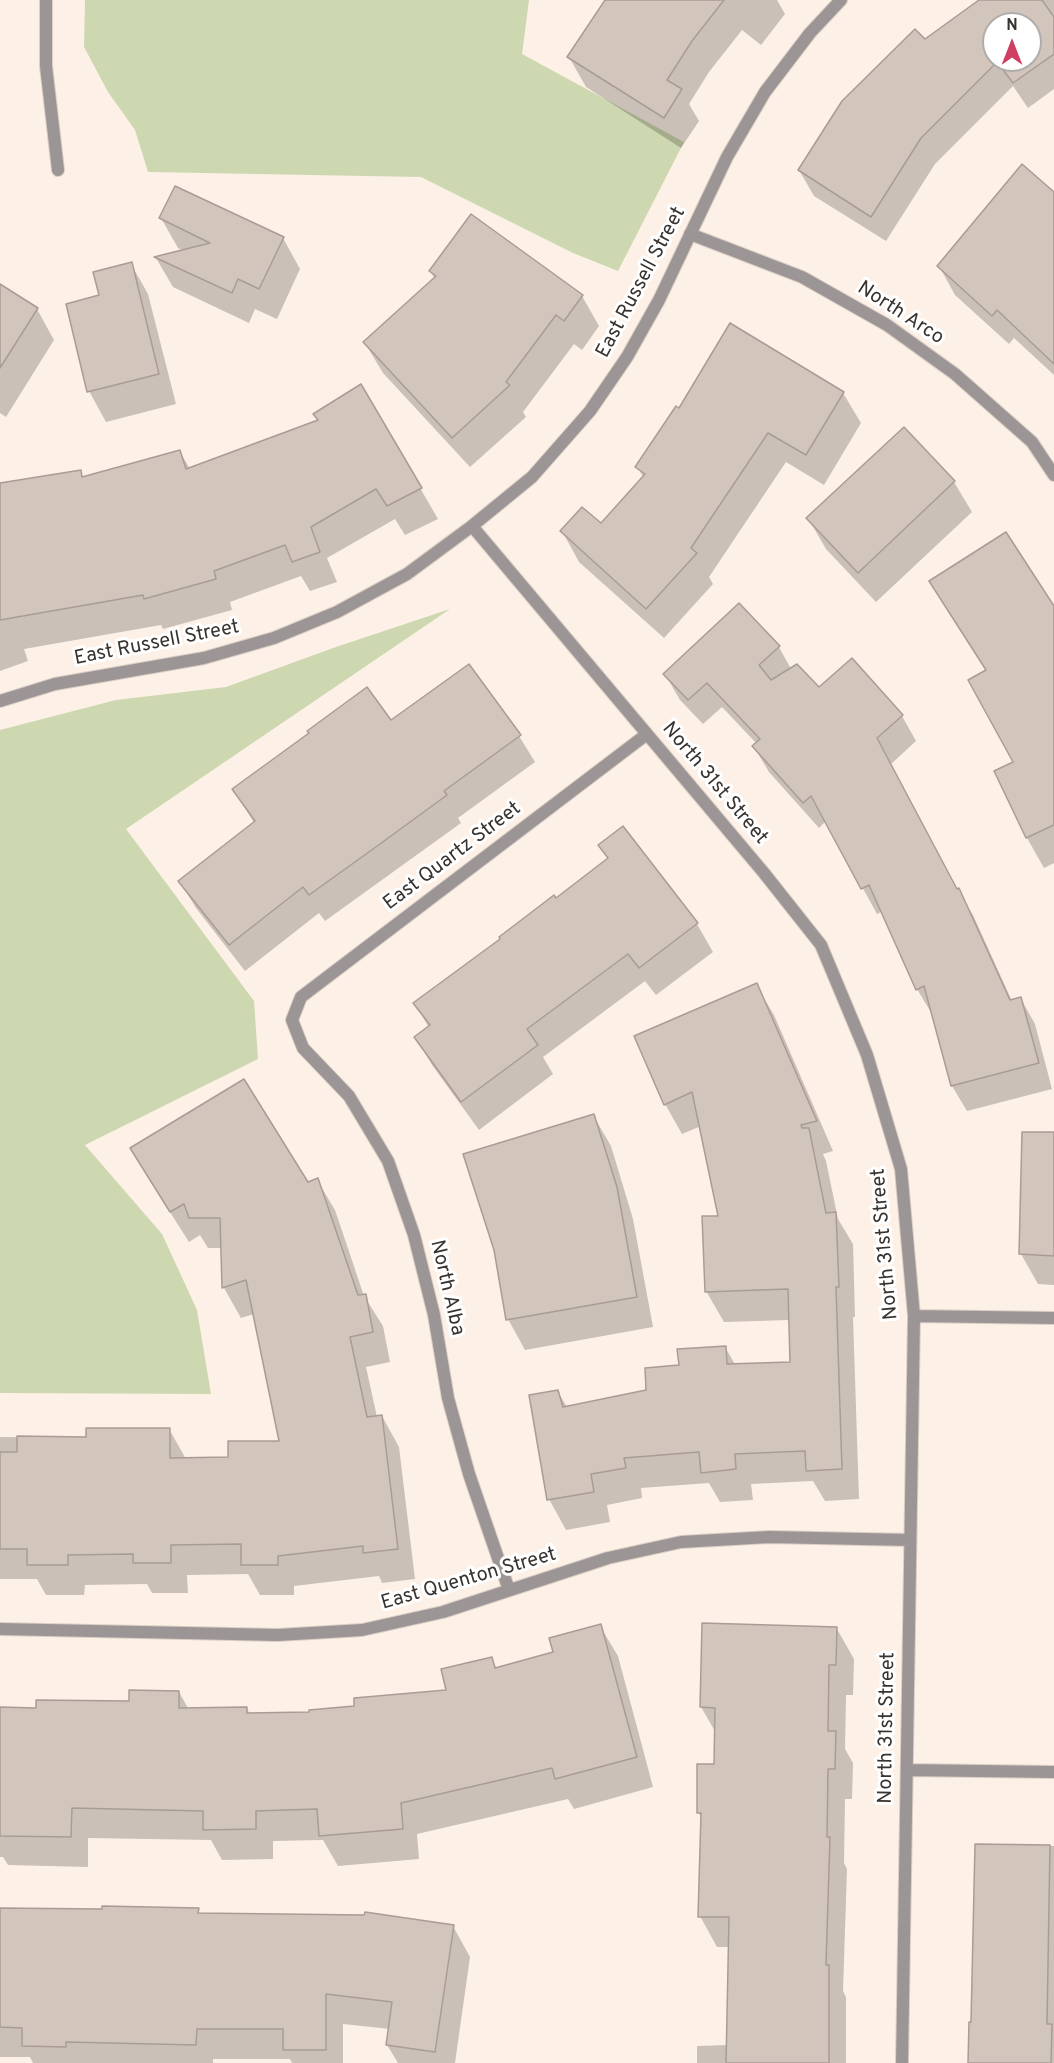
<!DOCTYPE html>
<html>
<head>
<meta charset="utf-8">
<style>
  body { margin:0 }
  #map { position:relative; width:1054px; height:2063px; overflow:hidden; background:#fdf0e6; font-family:Overpass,sans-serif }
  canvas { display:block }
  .north { position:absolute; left:982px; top:12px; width:60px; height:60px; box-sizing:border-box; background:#fff; border:2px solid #afadac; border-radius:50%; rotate:0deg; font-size:16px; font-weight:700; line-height:24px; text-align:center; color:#38332f }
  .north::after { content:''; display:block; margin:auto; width:21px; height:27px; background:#ce3f62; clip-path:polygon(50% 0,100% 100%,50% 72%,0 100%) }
</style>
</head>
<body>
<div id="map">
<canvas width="1054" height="2063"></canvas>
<div class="north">N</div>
</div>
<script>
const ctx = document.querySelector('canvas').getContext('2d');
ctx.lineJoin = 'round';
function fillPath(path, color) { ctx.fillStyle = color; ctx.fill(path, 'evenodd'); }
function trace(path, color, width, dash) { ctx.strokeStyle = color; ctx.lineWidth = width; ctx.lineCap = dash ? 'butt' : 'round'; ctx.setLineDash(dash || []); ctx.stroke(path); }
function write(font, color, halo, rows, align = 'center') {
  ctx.font = font + ' Overpass,sans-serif'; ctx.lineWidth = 6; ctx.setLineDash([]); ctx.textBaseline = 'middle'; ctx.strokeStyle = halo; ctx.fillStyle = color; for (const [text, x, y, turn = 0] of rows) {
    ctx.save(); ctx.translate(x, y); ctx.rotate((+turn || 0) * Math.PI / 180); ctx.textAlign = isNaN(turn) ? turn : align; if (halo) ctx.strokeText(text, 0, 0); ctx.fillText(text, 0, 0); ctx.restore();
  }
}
fillPath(new Path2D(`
  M 85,0 L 529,0 L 522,54 L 684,142 L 618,271 L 573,253 L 421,177 L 148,172 L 135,130 L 108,92 L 84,47 Z
  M 450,609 L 126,829 L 254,1001 L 258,1059 L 85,1145 L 162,1234 L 197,1310 L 211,1394 L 0,1393 L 0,730 L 116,700 L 226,687 L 336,647 Z`), '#ced8b0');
fillPath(new Path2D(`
  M 619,0 L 777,0 L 785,14 L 761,45 L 742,30 L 709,72 L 689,104 L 699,121 L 681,148 L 586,87 L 569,57 Z
  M 982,0 L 1054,0 L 1054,89 L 1028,108 L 1013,86 L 935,164 L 886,241 L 814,196 L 799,170 L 924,41 ZM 994,24 L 1030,24 L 1030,60 L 994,60 Z
  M 1054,194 L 1054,375 L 1014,338 L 1009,344 L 955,295 L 939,266 Z
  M 161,218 L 283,238 L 300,269 L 277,319 L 255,309 L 249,323 L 173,287 L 156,258 L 184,251 L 178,248 Z
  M 131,264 L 148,294 L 176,404 L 106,422 L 89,391 L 100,296 Z
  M 430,271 L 582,296 L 599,326 L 582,350 L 574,344 L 523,412 L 526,417 L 470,467 L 383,373 L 365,343 L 435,279 Z
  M 0,286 L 37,309 L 54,340 L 6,417 L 0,413 Z
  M 361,386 L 438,519 L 405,535 L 395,519 L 327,558 L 337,582 L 310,591 L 301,576 L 230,602 L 232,610 L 163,629 L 161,625 L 24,649 L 28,661 L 0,671 L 0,514 L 80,471 L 84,478 L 180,452 L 190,469 L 319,421 Z
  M 843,393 L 861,423 L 824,485 L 786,462 L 709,577 L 713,584 L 664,638 L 579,562 L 562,531 L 601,525 L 644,478 L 637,467 L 680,410 Z
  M 904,429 L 954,482 L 972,512 L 876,602 L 826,549 L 808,518 Z
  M 931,581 L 1054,609 L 1054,863 L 1044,868 L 1027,838 L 996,772 L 1015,763 L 986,671 Z
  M 779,647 L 791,669 L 819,689 L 902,716 L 916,741 L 890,765 L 957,890 L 973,915 L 1012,1001 L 1021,999 L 1035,1024 L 1052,1089 L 967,1111 L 952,1086 L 932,1014 L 917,989 L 883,911 L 877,914 L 826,821 L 819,828 L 769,772 L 754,747 L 757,744 L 722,707 L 703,724 L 680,700 L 665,674 Z
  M 391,722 L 519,736 L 535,762 L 458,818 L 461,823 L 325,921 L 319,913 L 245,971 L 196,908 L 180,882 L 255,824 L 233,789 L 310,734 Z
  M 623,828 L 697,924 L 713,952 L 656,995 L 645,981 L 543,1057 L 553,1074 L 479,1130 L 432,1065 L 416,1037 L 429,1028 L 415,1003 L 609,860 L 600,845 Z
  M 756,985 L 774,1015 L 833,1151 L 823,1154 L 826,1161 L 838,1219 L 853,1244 L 855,1317 L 853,1317 L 859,1499 L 825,1501 L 813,1481 L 751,1484 L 753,1500 L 720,1502 L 709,1483 L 641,1488 L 642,1498 L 607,1505 L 610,1522 L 566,1530 L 549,1499 L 558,1392 L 567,1407 L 648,1391 L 680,1367 L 725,1347 L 736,1366 L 792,1364 L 790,1320 L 724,1322 L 706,1291 L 719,1217 L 701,1126 L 682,1134 L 665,1104 Z
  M 593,1115 L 611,1146 L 633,1219 L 653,1327 L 525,1350 L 508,1319 Z
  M 1054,1134 L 1054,1285 L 1038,1284 L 1021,1254 Z
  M 149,1179 L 308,1183 L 317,1180 L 335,1210 L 364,1296 L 383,1326 L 390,1362 L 366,1367 L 377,1417 L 382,1416 L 399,1447 L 415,1579 L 382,1583 L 379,1576 L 294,1586 L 294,1595 L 260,1595 L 248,1574 L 187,1575 L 188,1593 L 152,1593 L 147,1584 L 85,1585 L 84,1595 L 46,1595 L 37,1579 L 0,1579 L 0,1437 L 87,1438 L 169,1429 L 186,1459 L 230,1458 L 280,1442 L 254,1314 L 241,1318 L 224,1288 L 223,1248 L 208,1248 L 200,1235 L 189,1242 Z
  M 600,1626 L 618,1656 L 653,1787 L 574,1809 L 568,1799 L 417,1834 L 419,1859 L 338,1866 L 323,1840 L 273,1841 L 273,1859 L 222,1860 L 211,1840 L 88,1838 L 88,1867 L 8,1865 L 3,1857 L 0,1857 L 0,1709 L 38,1710 L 131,1703 L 179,1692 L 189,1710 L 247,1709 L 250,1714 L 311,1713 L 356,1707 L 448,1691 L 492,1659 L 497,1669 L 555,1653 Z
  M 837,1629 L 854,1659 L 853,1695 L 846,1695 L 845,1749 L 853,1763 L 852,1799 L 845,1799 L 844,1863 L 847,1869 L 843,1991 L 846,1997 L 846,2063 L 697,2063 L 697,2046 L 728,2045 L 730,1947 L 717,1947 L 700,1916 L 703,1820 L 698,1812 L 716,1766 L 716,1733 L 701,1707 Z
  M 976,1845 L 1054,1846 L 1054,2063 L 970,2063 Z
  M 198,1910 L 200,1914 L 453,1926 L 470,1957 L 455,2063 L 398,2063 L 387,2045 L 390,2029 L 343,2024 L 343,2063 L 292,2063 L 290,2059 L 213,2059 L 213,2063 L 33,2063 L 30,2057 L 0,2057 L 0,1911 Z`), '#0003');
const building = new Path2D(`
  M 605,0 L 724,0 L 692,41 L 667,80 L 682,89 L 664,118 L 567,57 Z
  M 979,0 L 1042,0 L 1054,17 L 1054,54 L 1013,83 L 997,62 L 921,138 L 871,217 L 798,170 L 842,101 L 915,29 L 925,39 ZM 994,24 L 1030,24 L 1030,60 L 994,60 Z
  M 1022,164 L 1054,192 L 1054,364 L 997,310 L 992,316 L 937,266 Z
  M 175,186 L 284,237 L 259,289 L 238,279 L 232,293 L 154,257 L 210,243 L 159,218 Z
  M 471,214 L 583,295 L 564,321 L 556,315 L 506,382 L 510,385 L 452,438 L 363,342 L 436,276 L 429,271 Z
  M 132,262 L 159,374 L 87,392 L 66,304 L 99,295 L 93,272 Z
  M 0,284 L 38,308 L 0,368 Z
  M 730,323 L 844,392 L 806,455 L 768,433 L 691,548 L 697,553 L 646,609 L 560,531 L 582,507 L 601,523 L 645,474 L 635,467 L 676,406 L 679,408 Z
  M 361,384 L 422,488 L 387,506 L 376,489 L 311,527 L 320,552 L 292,562 L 285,545 L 214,571 L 216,579 L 144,599 L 143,595 L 0,620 L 0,483 L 81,470 L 82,477 L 180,450 L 186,469 L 318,420 L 313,414 Z
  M 904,427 L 955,481 L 858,573 L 806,518 Z
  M 1006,532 L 1054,606 L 1054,825 L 1026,838 L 994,771 L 1013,762 L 968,680 L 986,670 L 929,581 Z
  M 739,603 L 780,646 L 759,665 L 771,680 L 797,664 L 819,687 L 852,658 L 903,715 L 877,738 L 957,889 L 959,888 L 1010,1000 L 1021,997 L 1039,1063 L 951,1086 L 924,986 L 916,990 L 869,885 L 861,889 L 811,796 L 803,803 L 752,746 L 760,739 L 707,683 L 688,700 L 663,674 Z
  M 469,664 L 521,735 L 444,791 L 447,795 L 380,844 L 309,895 L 303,887 L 229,945 L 178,881 L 255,821 L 232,789 L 309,733 L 307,731 L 367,687 L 391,720 Z
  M 623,826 L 698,923 L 639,968 L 628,954 L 527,1029 L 538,1045 L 461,1102 L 414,1037 L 430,1025 L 413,1003 L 500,939 L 499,937 L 554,895 L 556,898 L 608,858 L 598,845 Z
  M 757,983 L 817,1121 L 801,1125 L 802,1128 L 809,1128 L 826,1213 L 836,1212 L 839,1287 L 836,1287 L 842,1469 L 806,1471 L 805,1451 L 735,1454 L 736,1469 L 701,1473 L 699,1452 L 624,1458 L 626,1468 L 591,1474 L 594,1492 L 547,1500 L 529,1395 L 558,1390 L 563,1407 L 646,1390 L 645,1368 L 679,1365 L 677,1349 L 726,1346 L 727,1364 L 790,1362 L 788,1289 L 705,1292 L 702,1216 L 718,1216 L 692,1092 L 664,1105 L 634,1036 Z
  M 244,1079 L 308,1182 L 318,1178 L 358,1295 L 366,1294 L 373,1332 L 350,1337 L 367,1417 L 382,1415 L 398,1549 L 363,1553 L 363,1546 L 278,1556 L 278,1565 L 241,1565 L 241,1544 L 171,1545 L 171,1563 L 133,1563 L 133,1554 L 68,1555 L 68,1565 L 27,1565 L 27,1549 L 0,1549 L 0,1452 L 17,1452 L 17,1436 L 86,1437 L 86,1428 L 170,1428 L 170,1458 L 228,1457 L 228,1441 L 279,1441 L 246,1280 L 222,1288 L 220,1218 L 189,1218 L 184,1204 L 170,1212 L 130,1148 Z
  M 594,1114 L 617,1187 L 637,1297 L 506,1320 L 494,1250 L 463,1154 Z
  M 1022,1132 L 1054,1132 L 1054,1256 L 1019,1254 Z
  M 702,1623 L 837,1627 L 836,1665 L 829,1665 L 828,1731 L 836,1731 L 835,1769 L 828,1769 L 827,1837 L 830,1837 L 826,1965 L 829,1965 L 829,2063 L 726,2063 L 729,1917 L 698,1917 L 701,1813 L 697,1813 L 697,1764 L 714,1764 L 715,1708 L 700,1707 Z
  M 601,1624 L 637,1757 L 555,1779 L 552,1768 L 401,1803 L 403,1829 L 319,1836 L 317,1809 L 256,1811 L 256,1829 L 203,1830 L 203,1811 L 72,1808 L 71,1837 L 0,1836 L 0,1707 L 36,1708 L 36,1700 L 129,1701 L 129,1690 L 179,1691 L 179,1708 L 247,1707 L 247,1713 L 309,1712 L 309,1710 L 354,1706 L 354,1698 L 446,1690 L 441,1669 L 492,1657 L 495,1668 L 553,1652 L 549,1638 Z
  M 975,1844 L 1050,1845 L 1047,2024 L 1052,2024 L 1051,2063 L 968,2063 L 969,2022 L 971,2022 Z
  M 102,1906 L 199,1908 L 198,1913 L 364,1915 L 365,1912 L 454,1925 L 435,2052 L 386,2045 L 392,2002 L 326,1994 L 326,2050 L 283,2050 L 283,2029 L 197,2029 L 196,2045 L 66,2042 L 66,2047 L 22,2046 L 22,2028 L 0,2027 L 0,1908 L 102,1909 Z`);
fillPath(building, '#d2c5bc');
trace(building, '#a99c94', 1.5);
const minor = new Path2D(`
  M 46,0 L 46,66 L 58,170
  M 690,234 L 802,277 L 887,325 L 955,374 L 1032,442 L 1054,475
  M 472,526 L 764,873 L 821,945 L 867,1055 L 901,1169 L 914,1316 L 902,2063
  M 0,701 L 55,684 L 204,658 L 274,638 L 337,612 L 407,574 L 472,526 L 532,477 L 590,411 L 627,357 L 659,300 L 727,157 L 765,92 L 810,33 L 841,0
  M 914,1316 L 1054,1318
  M 509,1590 L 469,1474 L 448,1398 L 434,1315 L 414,1235 L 388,1161 L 349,1096 L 303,1048 L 292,1020 L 301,997 L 647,734
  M 0,1629 L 278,1635 L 362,1630 L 443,1612 L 608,1558 L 681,1542 L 769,1537 L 910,1540
  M 907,1770 L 1054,1772`);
trace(minor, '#dacec5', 14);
trace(minor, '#9c9595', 12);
write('20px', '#38332f', '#fff', [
  ["East Russell Street",642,283,-62],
  ["North Arco",900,314,33],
  ["East Russell Street",157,644,-11],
  ["North 31st Street",714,784,50],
  ["East Quartz Street",453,857,-37],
  ["North 31st Street",886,1244,-95],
  ["North Alba",446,1288,77],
  ["East Quenton Street",469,1580,-16],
  ["North 31st Street",888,1728,-89]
]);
</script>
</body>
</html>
